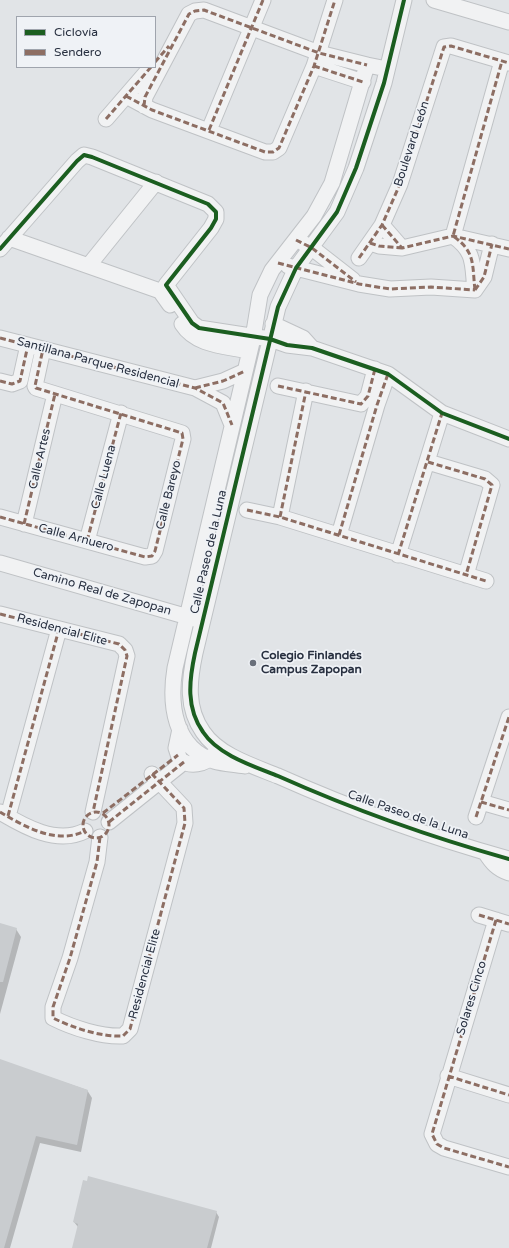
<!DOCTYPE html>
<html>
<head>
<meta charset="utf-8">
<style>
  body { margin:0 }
  #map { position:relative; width:509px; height:1248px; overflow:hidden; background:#e1e4e7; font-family:"Varela Round",sans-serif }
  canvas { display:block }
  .legend { position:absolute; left:16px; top:16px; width:140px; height:52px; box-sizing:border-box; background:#eff2f6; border:1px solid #9fa4ad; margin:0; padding:5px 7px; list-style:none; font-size:12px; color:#283040 }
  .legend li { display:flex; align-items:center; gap:8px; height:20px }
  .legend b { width:20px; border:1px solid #9fa4ad }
</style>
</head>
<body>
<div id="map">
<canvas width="509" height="1248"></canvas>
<ul class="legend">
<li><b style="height:5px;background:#1b5e20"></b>Ciclovía</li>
<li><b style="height:5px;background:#8d6e63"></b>Sendero</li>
</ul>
</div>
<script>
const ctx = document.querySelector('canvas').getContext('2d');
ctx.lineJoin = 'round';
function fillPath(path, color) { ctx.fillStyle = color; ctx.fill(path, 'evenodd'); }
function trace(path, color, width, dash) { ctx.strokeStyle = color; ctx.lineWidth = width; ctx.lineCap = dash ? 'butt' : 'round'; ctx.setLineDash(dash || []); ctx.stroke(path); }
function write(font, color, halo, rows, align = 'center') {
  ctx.font = font + ' "Varela Round",sans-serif'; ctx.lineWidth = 3.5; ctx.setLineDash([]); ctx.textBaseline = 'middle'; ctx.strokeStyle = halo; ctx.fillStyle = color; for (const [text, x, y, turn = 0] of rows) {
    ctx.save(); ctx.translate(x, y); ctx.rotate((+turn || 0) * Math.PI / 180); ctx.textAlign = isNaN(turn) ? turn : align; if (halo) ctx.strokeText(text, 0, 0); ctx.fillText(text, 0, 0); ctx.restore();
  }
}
fillPath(new Path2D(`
  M 0,924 L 16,929 L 21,937 L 0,1014 Z
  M 0,1060 L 87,1090 L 92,1098 L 81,1152 L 40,1143 L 10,1248 L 0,1248 Z
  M 216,1212 L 219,1217 L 211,1248 L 73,1248 L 78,1227 L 74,1222 Z`), '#0003');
fillPath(new Path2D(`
  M 0,923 L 17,928 L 3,982 L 0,982 Z
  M 0,1059 L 88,1090 L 77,1145 L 36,1136 L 4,1248 L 0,1248 Z
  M 88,1176 L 217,1211 L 207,1248 L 72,1248 L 78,1224 L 73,1222 L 83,1180 L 87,1181 Z`), '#c9cccf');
const minor = new Path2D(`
  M 404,0 L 384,83 L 356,168 L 337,212 L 296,268 L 278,307 L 195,653 C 189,681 186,708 203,732 C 218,755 253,766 278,776 C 352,809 430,837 509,859
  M 434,0 L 509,22
  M 314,66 L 363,82
  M 126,96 L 152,110 L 265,152 L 273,152 L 279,148 L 314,66 L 335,0
  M 144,106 L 145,97 L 189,14 L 195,11 L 204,10 L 319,53 L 367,65
  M 106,119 L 151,67
  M 209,130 L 263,0
  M 382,225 L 402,248 L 453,236 L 509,249
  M 9,238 L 160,291 L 170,305
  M 303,243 L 312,248 L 353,280
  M 370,243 L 379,246 L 402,248
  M 0,249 L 77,161 L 84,155 L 92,157 L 208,204 L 216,212 L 216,219 L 211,228 L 166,285 L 192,323 L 199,328 L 270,339 L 287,345 L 312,348 L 388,374 L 442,413 L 509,439
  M 359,258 L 382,225 L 400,184 L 444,47 L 451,46 L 509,63
  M 89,265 L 156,182
  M 288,266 L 359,284 L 390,289 L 431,287 L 475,290
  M 475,290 C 472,265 476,252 453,236 L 502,61
  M 475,290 L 484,277 L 492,244
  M 182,324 C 196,346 225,346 249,351
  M 273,324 L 303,338 L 312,348
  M 0,338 L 195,388 L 223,403 L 232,425
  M 0,381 L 12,384 L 20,381 L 28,345
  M 278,386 L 361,404 L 368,396 L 375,369
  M 195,388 L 223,381 L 245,371
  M 428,462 L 485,479 L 492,485 L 466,575
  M 247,510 L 280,517 L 486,581
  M 0,517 L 145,557 L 152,556 L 155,551 L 183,439 L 182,433 L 36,388 L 35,386 L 43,349
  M 280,517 L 306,391
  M 24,524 L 55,394
  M 339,535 L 377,405 L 388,374
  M 87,541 L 121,413
  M 398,555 L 442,413
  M 0,563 L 195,619
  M 0,614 L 119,644 L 125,650 L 127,656 L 93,812
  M 180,729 L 176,748 L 180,760 C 190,767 205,765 213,755
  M 245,766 C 235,764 224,764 214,761 C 174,748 169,704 175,668 L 253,338 L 260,295 L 272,270 L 314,216 L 332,183 L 367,65 L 387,69
  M 481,802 L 509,810
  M 0,812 C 25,827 57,845 85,831
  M 8,816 L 59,629
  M 476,817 L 509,717
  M 109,822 L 184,762
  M 100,837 L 97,862 L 70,958 L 53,1007 L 53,1018 C 73,1028 101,1037 123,1036 L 130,1029 L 185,823 L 184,808 L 152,774
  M 485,852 C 492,863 497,869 509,873
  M 479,915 L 509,924
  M 496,920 L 432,1134 L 437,1144 L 444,1148 L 509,1167
  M 448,1076 L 509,1095`);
trace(minor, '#bfc2c5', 17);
trace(minor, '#f1f2f3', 15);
trace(new Path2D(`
  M 155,62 L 169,46
  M 314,66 L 363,82
  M 126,96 L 152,110 L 265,152 L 273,152 L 279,148 L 314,66 L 335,0
  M 144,106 L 145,97 L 189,14 L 195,11 L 204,10 L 319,53 L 367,65
  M 106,119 L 151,67
  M 209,130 L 263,0
  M 382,225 L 402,248 L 453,236 L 509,249
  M 296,240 L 312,248 L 356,282
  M 370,243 L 379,246 L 402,248
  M 359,258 L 382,225 L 400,184 L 444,47 L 451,46 L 509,63
  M 278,263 L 359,284 L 390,289 L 431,287 L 475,290
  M 475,290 C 472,265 476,252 453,236 L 502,61
  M 475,290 L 484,277 L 492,244
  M 0,338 L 195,388 L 223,403 L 232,425
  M 0,381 L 12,384 L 20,381 L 28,345
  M 278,386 L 361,404 L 368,396 L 375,369
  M 195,388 L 223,381 L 245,371
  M 428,462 L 485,479 L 492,485 L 466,575
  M 247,510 L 280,517 L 486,581
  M 0,517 L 145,557 L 152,556 L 155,551 L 183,439 L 182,433 L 36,388 L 35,386 L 43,349
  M 280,517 L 306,391
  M 24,524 L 55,394
  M 339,535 L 377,405 L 388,374
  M 87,541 L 121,413
  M 398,555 L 442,413
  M 0,614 L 119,644 L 125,650 L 127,656 L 93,812
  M 481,802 L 509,810
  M 0,812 C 25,827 57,845 85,831
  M83 825a13 13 0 1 1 26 0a13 13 0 1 1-26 0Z
  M 103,813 L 178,755
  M 8,816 L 59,629
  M 476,817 L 509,717
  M 109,822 L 184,762
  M 100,837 L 97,862 L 70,958 L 53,1007 L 53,1018 C 73,1028 101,1037 123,1036 L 130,1029 L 185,823 L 184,808 L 152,774
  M 479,915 L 509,924
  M 496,920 L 432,1134 L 437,1144 L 444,1148 L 509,1167
  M 448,1076 L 509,1095`), '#8d6e63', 3, [6, 3]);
trace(new Path2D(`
  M 404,0 L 384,83 L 356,168 L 337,212 L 296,268 L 278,307 L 195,653 C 189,681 186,708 203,732 C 218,755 253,766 278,776 C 352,809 430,837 509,859
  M 0,249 L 77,161 L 84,155 L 92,157 L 208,204 L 216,212 L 216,219 L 211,228 L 166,285 L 192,323 L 199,328 L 270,339 L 287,345 L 312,348 L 388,374 L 442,413 L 509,439`), '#1b5e20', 4);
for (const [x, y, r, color] of [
  [253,663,4,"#696f7a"]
]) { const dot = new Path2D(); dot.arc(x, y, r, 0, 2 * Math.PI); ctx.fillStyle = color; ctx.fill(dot); trace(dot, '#eff2f6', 1.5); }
write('12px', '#283040', '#eff2f6', [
  ["Boulevard León",412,144,-72],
  ["Santillana Parque Residencial",98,363,15],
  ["Calle Artes",40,459,-77],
  ["Calle Luena",104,477,-75],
  ["Calle Bareyo",169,495,-76],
  ["Calle Arnuero",76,538,15],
  ["Calle Paseo de la Luna",209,552,-77],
  ["Camino Real de Zapopan",102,592,16],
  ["Residencial Elite",62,630,15],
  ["Calle Paseo de la Luna",408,815,19],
  ["Residencial Elite",145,974,-75],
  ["Solares Cinco",472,998,-73]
]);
write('bold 12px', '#283040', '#eff2f6', [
  ["Colegio Finlandés",261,656],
  ["Campus Zapopan",261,670]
], 'left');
</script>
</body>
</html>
